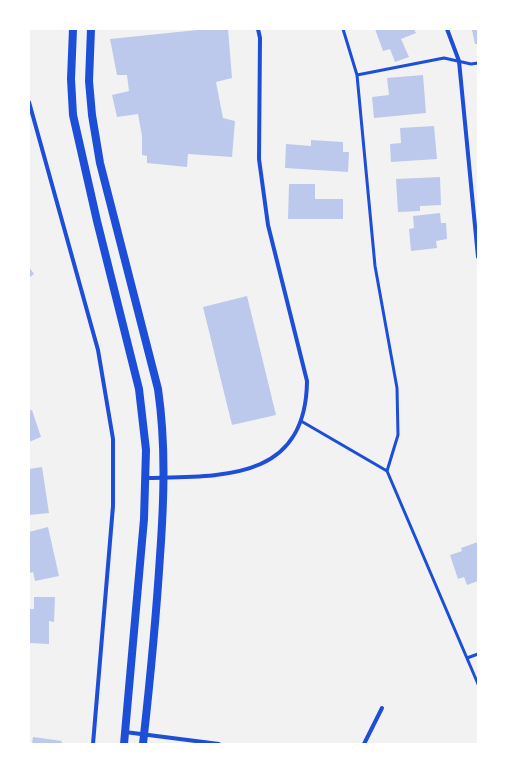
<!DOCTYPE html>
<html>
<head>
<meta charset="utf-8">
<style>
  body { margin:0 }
  #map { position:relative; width:507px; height:773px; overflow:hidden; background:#f2f2f2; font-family:"IBM Plex Sans",sans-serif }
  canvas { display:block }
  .frame { position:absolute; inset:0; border:30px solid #fff; pointer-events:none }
</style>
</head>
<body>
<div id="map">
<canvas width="507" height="773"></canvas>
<div class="frame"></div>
</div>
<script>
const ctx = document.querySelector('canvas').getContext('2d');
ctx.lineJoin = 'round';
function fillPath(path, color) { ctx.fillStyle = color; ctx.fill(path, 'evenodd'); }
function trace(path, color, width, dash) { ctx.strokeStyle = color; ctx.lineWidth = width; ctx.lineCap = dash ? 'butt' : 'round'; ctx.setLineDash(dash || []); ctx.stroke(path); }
fillPath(new Path2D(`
  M 207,29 L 228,29 L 232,78 L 216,82 L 223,118 L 235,121 L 232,157 L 188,154 L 187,167 L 147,163 L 147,156 L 142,155 L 142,136 L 138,114 L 117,117 L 112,95 L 129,91 L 127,75 L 117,75 L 110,39 Z
  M 375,29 L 414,29 L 416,33 L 401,39 L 409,57 L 395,62 L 390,49 L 383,51 Z
  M 475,29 L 478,29 L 478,44 L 475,44 L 472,30 Z
  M 423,75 L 426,113 L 374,118 L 372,97 L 389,95 L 387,78 Z
  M 434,126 L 437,159 L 391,162 L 390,144 L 401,143 L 400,128 Z
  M 311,140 L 343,142 L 343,152 L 349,152 L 348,172 L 285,168 L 286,144 L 311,146 Z
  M 440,177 L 441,205 L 420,206 L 420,211 L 398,212 L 396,179 Z
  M 289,184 L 315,184 L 315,199 L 343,199 L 343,219 L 288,219 Z
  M 440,213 L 441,223 L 446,223 L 447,239 L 436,241 L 437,248 L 411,251 L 409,229 L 414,228 L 413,216 Z
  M 29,267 L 34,274 L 29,278 Z
  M 247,296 L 276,415 L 232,425 L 203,307 Z
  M 32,410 L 41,437 L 29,442 L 29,411 Z
  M 42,467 L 49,513 L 29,515 L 29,469 Z
  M 48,527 L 59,576 L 35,581 L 33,572 L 29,573 L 29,532 Z
  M 478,542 L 478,581 L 467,585 L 464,577 L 458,579 L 450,555 L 462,551 L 461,548 Z
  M 34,597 L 55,597 L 54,622 L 49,621 L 49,644 L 29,643 L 29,609 L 34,609 Z
  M 33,737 L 62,741 L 61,744 L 32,744 Z`), '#bdc9ec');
trace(new Path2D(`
  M 343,29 L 357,75
  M 478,63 L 471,64 L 444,58 L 357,75 L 375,266 L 397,388 L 398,435 L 387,471 L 478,684
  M 301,421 L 387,471
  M 467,658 L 478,654`), '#1d4ed8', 3);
trace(new Path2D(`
  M 447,29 L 459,61 L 478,257
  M 29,102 L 98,350 L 113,439 L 113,506 L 93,744
  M 146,478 C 221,476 306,482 307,381 L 268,225 L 259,159 L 260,38 L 258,29
  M 125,732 L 219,744
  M 364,744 L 382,708`), '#1d4ed8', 4);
trace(new Path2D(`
  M 73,29 L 71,79 L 73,115 L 97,221 L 139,389 L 146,450 L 144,519 L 124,744
  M 91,29 L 89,81 L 92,115 L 100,163 L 158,389 C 166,444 164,500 160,556 C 156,619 150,681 143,744`), '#1d4ed8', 8);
</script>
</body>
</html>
